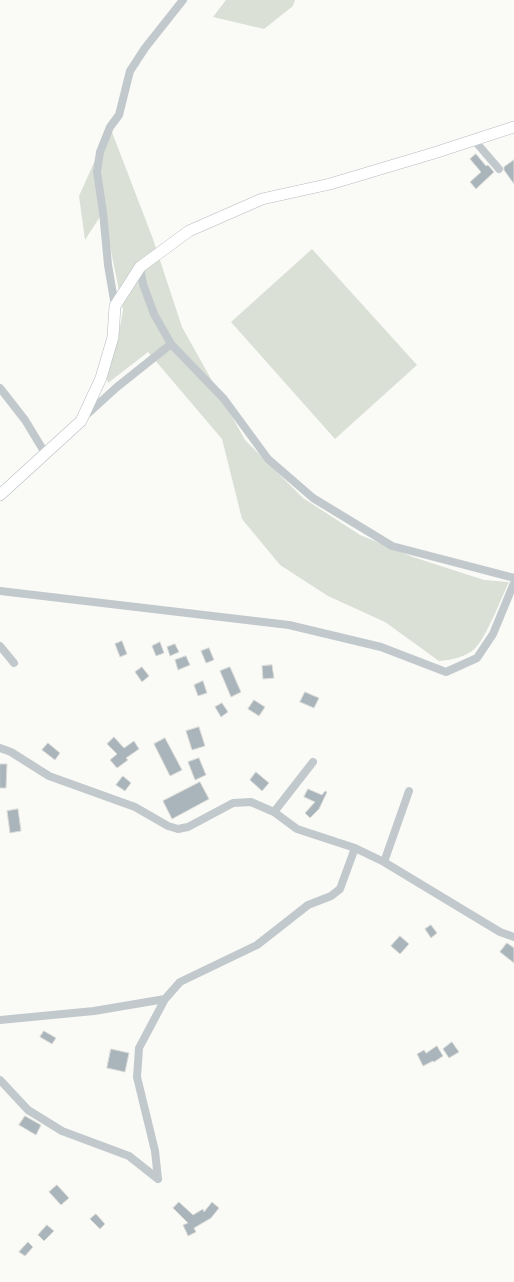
<!DOCTYPE html>
<html>
<head>
<meta charset="utf-8">
<style>
  body { margin:0 }
  canvas { display:block; background:#fafaf7 }
</style>
</head>
<body>
<canvas width="514" height="1282"></canvas>
<script>
const ctx = document.querySelector('canvas').getContext('2d');
ctx.lineJoin = 'round';
function fillPath(path, color) { ctx.fillStyle = color; ctx.fill(path, 'evenodd'); }
function trace(path, color, width, dash) { ctx.strokeStyle = color; ctx.lineWidth = width; ctx.lineCap = dash ? 'butt' : 'round'; ctx.setLineDash(dash || []); ctx.stroke(path); }
fillPath(new Path2D(`
  M 226,0 L 295,0 L 293,6 L 264,29 L 213,17 Z
  M 110,127 L 153,239 L 182,327 L 245,440 L 303,498 L 360,535 L 413,557 L 484,580 L 509,582 C 501,598 485,642 472,651 C 461,658 451,660 439,661 L 385,622 L 328,596 L 280,565 L 242,519 L 222,439 L 148,352 L 108,383 L 106,375 L 117,343 L 123,310 L 103,212 L 85,240 L 79,196 Z
  M 312,249 L 417,365 L 335,439 L 231,322 Z`), '#dae0d6');
const building = new Path2D(`
  M 476,154 L 486,166 L 488,165 L 494,172 L 476,189 L 470,182 L 481,172 L 470,159 Z
  M 514,160 L 514,184 L 504,170 L 504,167 Z
  M 122,641 L 127,654 L 120,657 L 115,644 Z
  M 160,642 L 164,653 L 156,656 L 152,646 Z
  M 175,644 L 179,652 L 170,656 L 167,647 Z
  M 209,648 L 214,660 L 206,663 L 201,651 Z
  M 186,656 L 190,665 L 178,670 L 175,660 Z
  M 272,665 L 274,678 L 263,679 L 262,666 Z
  M 142,667 L 149,676 L 142,682 L 135,672 Z
  M 230,667 L 241,692 L 231,697 L 220,671 Z
  M 203,681 L 207,693 L 198,696 L 194,685 Z
  M 305,692 L 319,698 L 314,708 L 300,702 Z
  M 254,700 L 265,707 L 259,716 L 248,709 Z
  M 222,703 L 228,712 L 221,717 L 215,707 Z
  M 199,727 L 205,746 L 192,750 L 186,731 Z
  M 114,737 L 124,748 L 134,741 L 139,749 L 126,758 L 128,760 L 117,768 L 110,760 L 117,754 L 107,744 Z
  M 165,738 L 182,770 L 170,776 L 154,744 Z
  M 48,743 L 60,753 L 55,760 L 42,750 Z
  M 199,758 L 206,775 L 195,780 L 188,762 Z
  M 0,764 L 7,764 L 6,788 L 0,788 Z
  M 256,772 L 269,783 L 262,791 L 250,780 Z
  M 123,776 L 131,783 L 125,791 L 116,785 Z
  M 200,782 L 209,799 L 172,819 L 163,801 Z
  M 308,789 L 322,795 L 325,791 L 327,792 L 319,809 L 310,818 L 305,813 L 315,802 L 304,797 Z
  M 18,809 L 21,831 L 10,833 L 7,811 Z
  M 431,925 L 437,933 L 431,938 L 425,929 Z
  M 400,936 L 409,944 L 400,954 L 391,946 Z
  M 507,943 L 514,948 L 514,963 L 500,952 Z
  M 44,1031 L 56,1038 L 52,1044 L 40,1037 Z
  M 452,1042 L 459,1052 L 449,1058 L 443,1049 Z
  M 437,1046 L 443,1056 L 434,1062 L 433,1061 L 423,1066 L 417,1054 L 424,1050 L 426,1053 Z
  M 111,1049 L 129,1053 L 125,1072 L 107,1068 Z
  M 25,1116 L 41,1125 L 36,1135 L 19,1125 Z
  M 57,1185 L 69,1198 L 61,1205 L 49,1192 Z
  M 179,1202 L 193,1215 L 203,1209 L 204,1212 L 212,1202 L 219,1208 L 211,1218 L 194,1228 L 196,1232 L 188,1236 L 183,1225 L 188,1223 L 173,1208 Z
  M 96,1214 L 105,1224 L 100,1229 L 90,1219 Z
  M 47,1225 L 54,1231 L 44,1241 L 38,1235 Z
  M 28,1242 L 33,1247 L 25,1256 L 19,1252 Z`);
fillPath(building, '#a9b5ba');
trace(building, '#dcdcd9', 1);
const secondary = new Path2D(`
  M 0,495 L 81,421 L 101,378 L 113,337 L 115,306 L 140,267 L 189,231 L 262,199 L 330,184 L 434,153 L 514,127`);
trace(secondary, '#b5bdc1', 12);
trace(new Path2D(`
  M 474,140 L 499,169
  M 140,267 L 143,284 L 154,314 L 171,344 L 224,399 L 268,459 L 313,498 L 392,546 L 514,578
  M 115,306 L 108,265 L 103,212 L 97,172 L 100,152 L 110,127 L 119,115 L 130,71 L 145,48 L 183,0
  M 0,388 L 25,420 L 45,453
  M 84,417 L 117,387 L 171,344
  M 0,591 L 289,625 L 381,647 L 446,672 L 477,658 L 493,634 L 514,583
  M 0,646 L 14,663
  M 0,748 L 11,752 L 49,776 L 135,807 L 168,826 L 178,829 L 188,827 L 233,803 L 251,802 L 274,812 L 297,829 L 355,848 L 384,862 L 500,932 L 514,937
  M 274,812 L 313,762
  M 384,862 L 409,791
  M 0,1020 L 94,1011 L 165,999 L 180,982 L 257,945 L 308,905 L 331,896 L 340,889 L 355,848
  M 0,1080 L 28,1110 L 62,1131 L 129,1156 L 158,1179
  M 158,1179 L 155,1151 L 137,1077 L 139,1048 L 165,999`), '#c2c9cc', 8);
trace(secondary, '#fff', 11);
</script>
</body>
</html>
